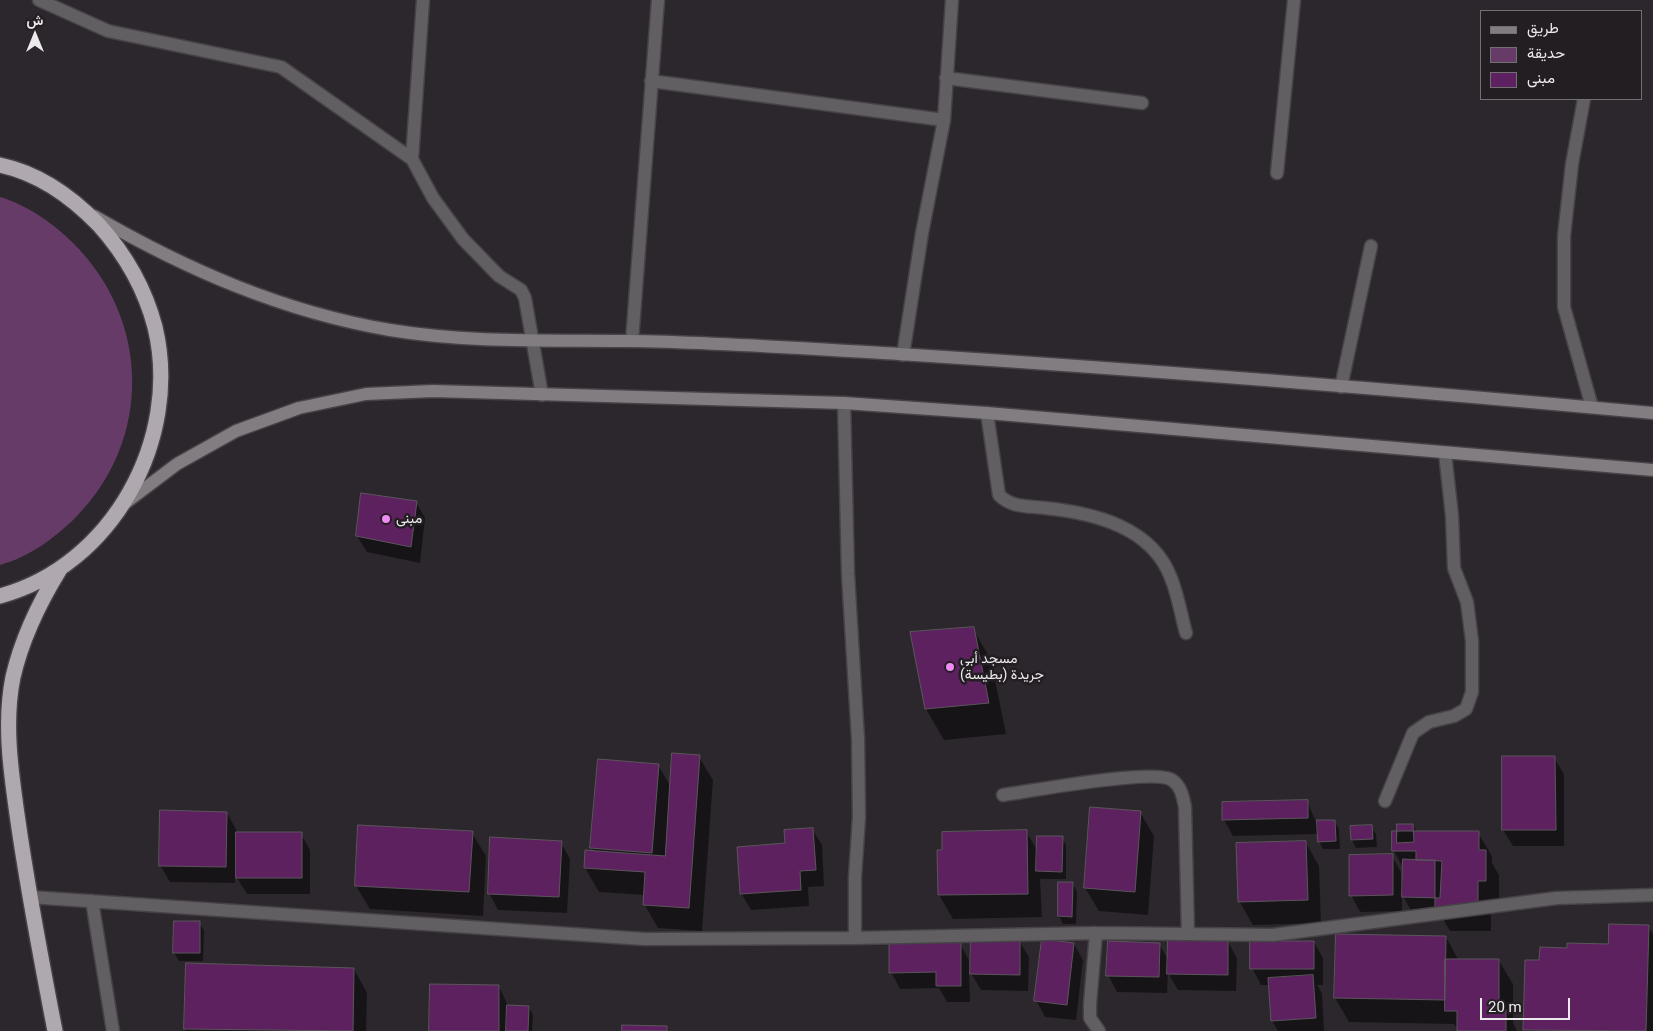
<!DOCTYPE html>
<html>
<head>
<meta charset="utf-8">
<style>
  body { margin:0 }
  #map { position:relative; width:1653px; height:1031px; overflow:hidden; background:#2c272c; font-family:Roboto,Vazirmatn,sans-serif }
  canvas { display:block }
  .legend { position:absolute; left:1480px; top:10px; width:162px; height:90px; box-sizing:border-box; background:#221e22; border:1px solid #737073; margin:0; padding:6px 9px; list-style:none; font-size:15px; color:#edeaed }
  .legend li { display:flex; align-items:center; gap:10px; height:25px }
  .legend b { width:25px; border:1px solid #737073 }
  .north { position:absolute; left:10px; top:10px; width:50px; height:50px; -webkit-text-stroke:4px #221e22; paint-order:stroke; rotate:0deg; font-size:14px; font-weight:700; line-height:20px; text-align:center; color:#edeaed }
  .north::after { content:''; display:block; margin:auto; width:18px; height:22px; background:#edeaed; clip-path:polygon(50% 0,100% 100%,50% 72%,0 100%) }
  .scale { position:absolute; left:1480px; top:998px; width:90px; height:22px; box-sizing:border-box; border:2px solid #edeaed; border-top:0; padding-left:6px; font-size:15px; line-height:18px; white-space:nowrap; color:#edeaed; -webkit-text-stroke:4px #221e22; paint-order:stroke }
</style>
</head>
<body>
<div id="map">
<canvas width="1653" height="1031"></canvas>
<ul class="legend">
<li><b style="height:6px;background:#817d80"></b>طريق</li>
<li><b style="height:14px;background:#663b68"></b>حديقة</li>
<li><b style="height:14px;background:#5d2160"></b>مبنى</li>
</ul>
<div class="north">ش</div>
<div class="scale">20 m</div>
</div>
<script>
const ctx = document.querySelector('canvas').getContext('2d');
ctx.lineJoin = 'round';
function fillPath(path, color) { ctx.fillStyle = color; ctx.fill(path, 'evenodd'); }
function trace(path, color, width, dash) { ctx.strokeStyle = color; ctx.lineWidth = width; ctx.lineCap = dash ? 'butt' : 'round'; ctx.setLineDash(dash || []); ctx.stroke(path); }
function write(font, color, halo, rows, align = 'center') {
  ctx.font = font + ' Roboto,Vazirmatn,sans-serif'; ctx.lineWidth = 5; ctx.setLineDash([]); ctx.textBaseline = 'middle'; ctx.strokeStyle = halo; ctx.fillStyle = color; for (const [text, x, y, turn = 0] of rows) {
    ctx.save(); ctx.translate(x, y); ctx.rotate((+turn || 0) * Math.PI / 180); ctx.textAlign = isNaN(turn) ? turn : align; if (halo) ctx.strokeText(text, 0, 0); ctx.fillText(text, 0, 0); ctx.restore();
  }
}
fillPath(new Path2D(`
  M 0,197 C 27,205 53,223 73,243 C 150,319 153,439 76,517 C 55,538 29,557 0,565 Z`), '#663b68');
fillPath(new Path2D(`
  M 416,502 L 425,518 L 420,563 L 367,552 L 357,536 Z
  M 973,629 L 991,660 L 1006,734 L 944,740 L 926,709 L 912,633 Z
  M 699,757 L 713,780 L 702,931 L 658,928 L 644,904 L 645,895 L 599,892 L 585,868 L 594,852 L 592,848 L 658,765 L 671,787 Z
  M 1554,758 L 1564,774 L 1564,846 L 1513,846 L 1503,830 Z
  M 1307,801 L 1316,822 L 1334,821 L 1339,829 L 1340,849 L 1323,849 L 1319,841 L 1319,834 L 1233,836 L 1224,820 L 1223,804 Z
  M 1140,812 L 1154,836 L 1148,915 L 1099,911 L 1085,888 Z
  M 227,813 L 236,829 L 236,834 L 301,834 L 310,850 L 310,894 L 247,894 L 237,878 L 237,865 L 235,865 L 235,883 L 170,882 L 160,865 Z
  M 1413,825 L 1417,832 L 1478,833 L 1492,856 L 1492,863 L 1499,875 L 1499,904 L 1491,904 L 1491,931 L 1450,931 L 1440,914 L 1412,913 L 1402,894 L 1402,911 L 1360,912 L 1351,895 L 1392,856 L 1401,872 L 1401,881 L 1404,881 L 1404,869 L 1394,851 L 1398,832 Z
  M 1371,827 L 1376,834 L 1377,847 L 1356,848 L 1352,840 Z
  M 812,829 L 822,845 L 824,886 L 808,887 L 809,906 L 751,910 L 741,893 L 786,844 Z
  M 1026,832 L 1038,851 L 1062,838 L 1066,845 L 1066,879 L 1040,879 L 1042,917 L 953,919 L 939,895 Z
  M 472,833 L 486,856 L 483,916 L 370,909 L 356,886 Z
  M 561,843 L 570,859 L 567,913 L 498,910 L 489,893 Z
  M 1306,843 L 1319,866 L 1321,923 L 1253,925 L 1239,901 Z
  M 1072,883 L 1077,891 L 1076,924 L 1063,924 L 1059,916 Z
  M 199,923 L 204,930 L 203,961 L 179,961 L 174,953 Z
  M 1648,927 L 1653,934 L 1653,1031 L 1525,1031 L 1540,962 L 1568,949 L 1609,946 Z
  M 1446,937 L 1459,961 L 1499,961 L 1513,984 L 1513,1023 L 1517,1031 L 1459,1031 L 1454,1024 L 1349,1022 L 1335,998 Z
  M 1019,941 L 1029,957 L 1028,991 L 981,990 L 969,970 L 970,1002 L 947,1002 L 939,988 L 900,989 L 891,972 L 960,944 L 969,960 L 969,968 L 972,968 Z
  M 1228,942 L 1237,958 L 1236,991 L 1178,990 L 1168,973 L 1167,993 L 1117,992 L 1108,975 L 1159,944 L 1169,961 Z
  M 1314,942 L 1323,958 L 1323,985 L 1317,985 L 1322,993 L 1324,1031 L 1278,1031 L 1272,1021 L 1270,985 L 1261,985 L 1252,968 Z
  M 1074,944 L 1083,960 L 1076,1020 L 1045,1017 L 1036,1000 Z
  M 354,969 L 367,993 L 366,1031 L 186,1031 L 185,1029 Z
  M 499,986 L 508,1006 L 529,1007 L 533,1015 L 532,1031 L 431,1031 Z`), '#0007');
const building = new Path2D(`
  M 361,493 L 417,501 L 411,547 L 356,536 Z
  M 974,627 L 989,703 L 925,709 L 910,632 Z
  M 672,753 L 700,755 L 689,908 L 643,905 L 645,872 L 584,868 L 585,850 L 665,856 Z
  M 1502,756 L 1555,756 L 1556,830 L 1502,830 Z
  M 598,759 L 659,764 L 652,853 L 590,848 Z
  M 1308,800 L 1308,818 L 1222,820 L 1222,802 Z
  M 1090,807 L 1141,811 L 1135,892 L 1084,888 Z
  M 160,810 L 227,812 L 226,867 L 159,866 Z
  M 1317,820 L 1335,820 L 1336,841 L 1318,842 Z
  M 1397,824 L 1413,824 L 1414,842 L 1397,843 Z
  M 358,825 L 473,831 L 469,892 L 355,886 Z
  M 1372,825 L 1373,839 L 1351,840 L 1350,826 Z
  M 813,828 L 816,870 L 800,871 L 801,890 L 740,894 L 737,847 L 785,843 L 784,830 Z
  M 1027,830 L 1028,894 L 938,895 L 937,850 L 942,850 L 942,832 Z
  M 1392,831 L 1479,831 L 1479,850 L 1486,850 L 1486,881 L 1478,881 L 1478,907 L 1435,907 L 1435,860 L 1416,860 L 1416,851 L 1392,851 Z
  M 236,832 L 302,832 L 302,878 L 236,878 Z
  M 1037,836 L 1063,836 L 1062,872 L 1036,871 Z
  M 490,837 L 562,841 L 559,897 L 488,894 Z
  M 1306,841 L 1308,900 L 1238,902 L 1236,843 Z
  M 1393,854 L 1393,895 L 1349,896 L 1349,855 Z
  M 1403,859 L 1442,861 L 1440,898 L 1402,897 Z
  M 1058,882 L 1073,882 L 1072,917 L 1058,916 Z
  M 174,921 L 200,921 L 200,953 L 173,953 Z
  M 1609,924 L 1649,925 L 1646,1031 L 1523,1030 L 1525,960 L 1539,960 L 1540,947 L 1567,948 L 1567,943 L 1608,944 Z
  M 1336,934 L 1446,936 L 1445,1000 L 1334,998 Z
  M 971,939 L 1020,940 L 1020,975 L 970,974 Z
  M 1042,939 L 1074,943 L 1067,1005 L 1034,1001 Z
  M 1168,940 L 1228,941 L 1228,975 L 1167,974 Z
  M 1108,941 L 1160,943 L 1159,977 L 1106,976 Z
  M 1250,941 L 1314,941 L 1314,969 L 1250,969 Z
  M 961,942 L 961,986 L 936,986 L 936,972 L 889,973 L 889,943 Z
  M 1445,959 L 1499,959 L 1499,1009 L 1506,1009 L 1506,1031 L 1457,1031 L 1457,1011 L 1445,1011 Z
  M 186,963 L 354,968 L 353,1031 L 184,1029 Z
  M 1313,975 L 1316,1018 L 1271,1021 L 1268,978 Z
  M 430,984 L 499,985 L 499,1031 L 429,1031 Z
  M 507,1005 L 529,1006 L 528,1031 L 506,1031 Z
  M 622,1025 L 667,1026 L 667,1031 L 622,1031 Z`);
fillPath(building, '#5d2160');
trace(building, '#5b565b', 1);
const street = new Path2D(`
  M 39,0 L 108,31 L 281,67 L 412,159
  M 423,0 L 412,159 L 433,198 L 463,239 L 499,276 L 521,290 L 525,298 L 542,395
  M 946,78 L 1142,103
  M 651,81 L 944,120
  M 1584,99 L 1572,164 L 1564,236 L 1564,307 L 1592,407
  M 1277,173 L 1294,0
  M 632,341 L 658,0
  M 903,355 L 922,233 L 944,120 L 952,0
  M 1341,387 L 1371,246
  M 844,403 L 848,574 L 858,739 L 859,817 L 855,877 L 855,938
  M 987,413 L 999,495 C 1012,508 1028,506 1045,508 C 1094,513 1152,527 1171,578 C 1178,595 1181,615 1186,633
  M 1003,795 C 1031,791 1154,768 1172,780 C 1181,786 1183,797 1185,807 L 1188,934
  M 1385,801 L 1413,733 L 1429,722 L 1454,716 L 1466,709 L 1472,692 L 1472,641 L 1467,602 L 1454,568 L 1452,516 L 1445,453
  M 30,897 L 644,939 L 855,938 L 1096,933 L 1273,935 L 1557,898 L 1653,895
  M 92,901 L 113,1031
  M 1096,933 L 1090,1004 L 1090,1018 L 1099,1031`);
const secondary = new Path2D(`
  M 94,216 C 187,270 284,312 390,330 C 469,343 548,340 628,341 C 718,342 809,349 899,354 C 1150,370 1402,390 1653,413
  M 124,504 L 177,464 L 236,431 L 299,408 L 366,394 L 433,391 L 844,403 L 987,413 L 1653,470`);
const highway = new Path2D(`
  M 0,165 C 38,173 72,197 99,225 C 125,254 145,289 155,327 C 182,439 112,566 0,596
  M 55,1031 C 42,964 29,896 19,828 C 12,779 3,726 13,677 C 22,638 39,603 60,569`);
trace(street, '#474247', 15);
trace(secondary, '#474247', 15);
trace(highway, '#474247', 18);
trace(street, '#615f61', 12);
trace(secondary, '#817d80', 12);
trace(highway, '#afa9af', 15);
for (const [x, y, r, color] of [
  [386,519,5,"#f18af4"],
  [950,667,5,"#f18af4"]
]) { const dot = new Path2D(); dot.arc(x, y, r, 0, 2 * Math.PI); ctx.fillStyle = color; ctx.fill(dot); trace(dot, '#221e22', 2); }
write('14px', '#edeaed', '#221e22', [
  ["مبنى",396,519],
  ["مسجد أبي",960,659],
  ["جريدة (بطيسة)",960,675]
], 'left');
</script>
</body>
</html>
